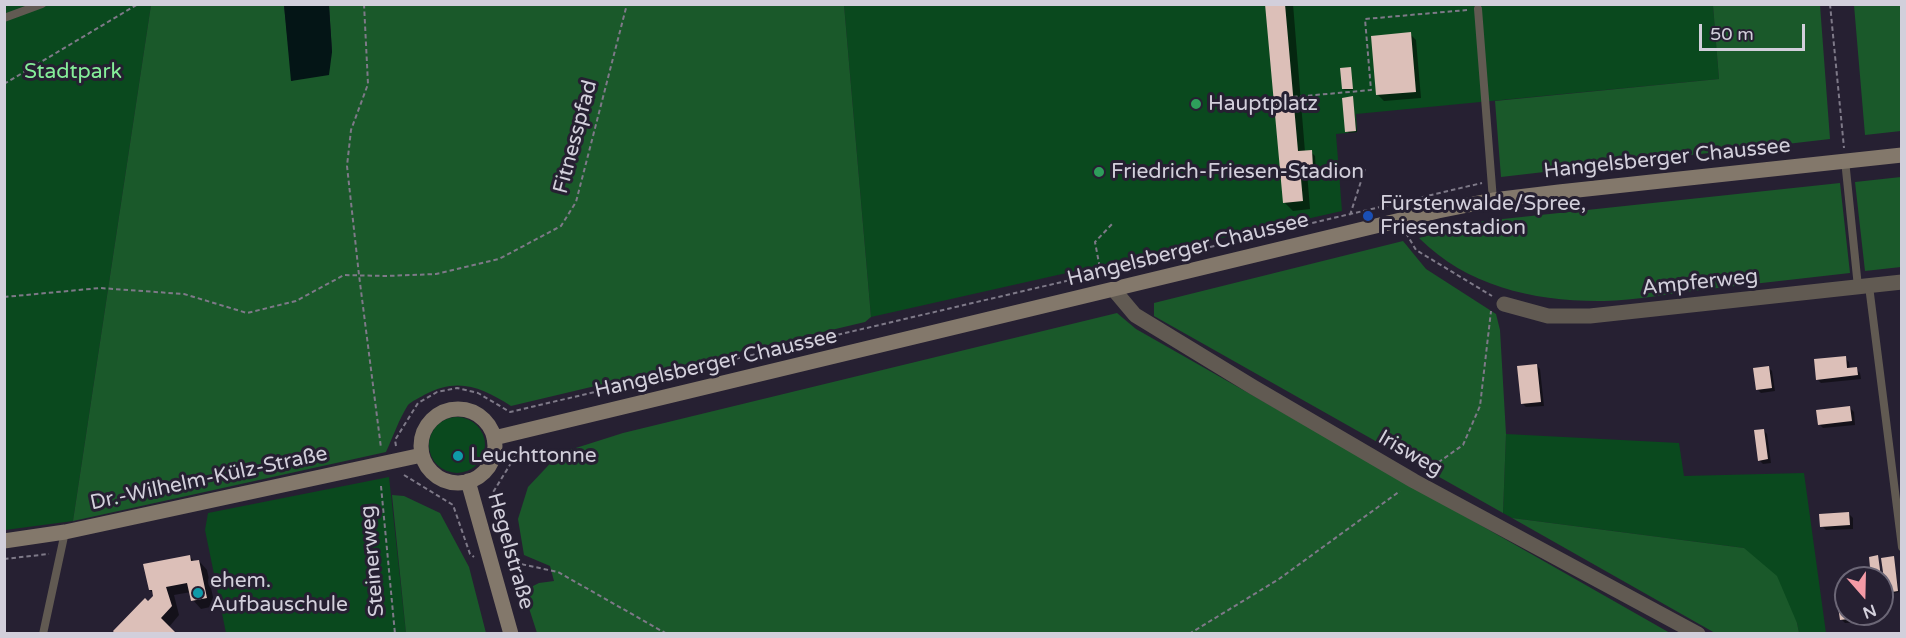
<!DOCTYPE html>
<html>
<head>
<meta charset="utf-8">
<style>
  body { margin:0 }
  #map { position:relative; width:1906px; height:638px; overflow:hidden; background:#262032; font-family:"Varela Round",sans-serif }
  canvas { display:block }
  .frame { position:absolute; inset:0; border:6px solid #d2cfdb; pointer-events:none }
  .north { position:absolute; left:1834px; top:566px; width:60px; height:60px; box-sizing:border-box; background:#262032; border:2px solid #6b6676; border-radius:50%; rotate:160deg; font-size:16px; font-weight:700; line-height:24px; text-align:center; color:#d2cfdb }
  .north::after { content:''; display:block; margin:auto; width:21px; height:27px; background:#f49aa6; clip-path:polygon(50% 0,100% 100%,50% 72%,0 100%) }
  .scale { position:absolute; left:1699px; top:24px; width:106px; height:27px; box-sizing:border-box; border:3px solid #d2cfdb; border-top:0; padding-left:8px; font-size:18px; line-height:21px; white-space:nowrap; color:#d2cfdb; -webkit-text-stroke:4px #262032; paint-order:stroke }
</style>
</head>
<body>
<div id="map">
<canvas width="1906" height="638"></canvas>
<div class="frame"></div>
<div class="north">N</div>
<div class="scale">50 m</div>
</div>
<script>
const ctx = document.querySelector('canvas').getContext('2d');
ctx.lineJoin = 'round';
function fillPath(path, color) { ctx.fillStyle = color; ctx.fill(path, 'evenodd'); }
function trace(path, color, width, dash) { ctx.strokeStyle = color; ctx.lineWidth = width; ctx.lineCap = dash ? 'butt' : 'round'; ctx.setLineDash(dash || []); ctx.stroke(path); }
function write(font, color, halo, rows, align = 'center') {
  ctx.font = font + ' "Varela Round",sans-serif'; ctx.lineWidth = 6; ctx.setLineDash([]); ctx.textBaseline = 'middle'; ctx.strokeStyle = halo; ctx.fillStyle = color; for (const [text, x, y, turn = 0] of rows) {
    ctx.save(); ctx.translate(x, y); ctx.rotate((+turn || 0) * Math.PI / 180); ctx.textAlign = isNaN(turn) ? turn : align; if (halo) ctx.strokeText(text, 0, 0); ctx.fillText(text, 0, 0); ctx.restore();
  }
}
fillPath(new Path2D(`
  M 4,5 L 151,5 L 73,521 L 5,530 Z
  M 844,5 L 1713,5 L 1719,79 L 1356,114 L 1357,132 L 1336,134 L 1342,211 L 871,317 Z
  M429 445a28 28 0 1 1 56 0a28 28 0 1 1-56 0Z
  M 1506,434 L 1679,443 L 1684,476 L 1804,473 L 1826,633 L 1799,633 L 1797,623 L 1744,548 L 1512,518 L 1503,513 Z
  M 389,477 L 406,633 L 226,633 L 205,530 L 208,513 Z`), '#0a491e');
fillPath(new Path2D(`
  M 151,5 L 284,5 L 292,81 L 332,52 L 329,5 L 844,5 L 871,317 L 865,322 L 511,406 C 481,387 458,377 424,395 C 419,398 412,401 408,405 C 399,419 393,437 386,452 L 73,521 Z
  M 1713,5 L 1820,5 L 1830,139 L 1501,177 L 1495,101 L 1719,79 Z
  M 1854,5 L 1901,5 L 1901,131 L 1865,135 Z
  M 1901,177 L 1901,267 L 1865,271 L 1855,182 Z
  M 1840,183 L 1850,273 C 1800,279 1750,284 1700,290 C 1668,294 1636,300 1604,301 C 1536,302 1468,287 1419,238 L 1484,221 Z
  M 1403,241 L 1426,269 L 1496,314 L 1500,330 L 1506,434 L 1503,513 L 1154,316 L 1154,303 Z
  M 1117,313 L 1136,329 L 1670,633 L 537,633 L 528,605 L 527,589 L 539,583 L 554,581 L 550,566 L 524,555 L 518,519 L 528,487 L 560,453 L 623,433 Z
  M 392,495 L 404,496 L 440,513 L 469,567 L 486,633 L 406,633 Z
  M 1512,518 L 1744,548 L 1777,576 L 1797,623 L 1799,633 L 1715,633 Z`), '#1a592a');
fillPath(new Path2D(`
  M 284,5 L 329,5 L 332,52 L 329,75 L 291,81 Z`), '#041516');
fillPath(new Path2D(`
  M 1267,4 L 1293,4 L 1305,152 L 1311,152 L 1315,156 L 1316,171 L 1307,172 L 1310,209 L 1293,211 L 1284,202 Z
  M 1410,34 L 1416,40 L 1421,98 L 1384,101 L 1377,94 Z
  M 1350,69 L 1353,90 L 1345,90 L 1343,89 Z
  M 1352,98 L 1357,132 L 1349,133 L 1347,131 Z
  M 1845,358 L 1849,362 L 1850,369 L 1856,369 L 1860,373 L 1861,379 L 1821,383 L 1817,379 Z
  M 1536,365 L 1540,369 L 1544,406 L 1526,407 L 1522,403 Z
  M 1768,367 L 1772,371 L 1775,391 L 1761,393 L 1757,389 Z
  M 1850,408 L 1854,412 L 1855,425 L 1823,428 L 1819,424 Z
  M 1763,430 L 1767,434 L 1771,463 L 1763,464 L 1759,460 Z
  M 1849,514 L 1853,518 L 1853,529 L 1826,530 L 1822,526 Z
  M 189,556 L 195,562 L 199,561 L 207,570 L 215,606 L 201,609 L 193,600 L 191,592 L 174,595 L 179,615 L 169,627 L 116,634 L 155,596 L 150,590 Z
  M 1893,558 L 1899,592 L 1889,594 L 1887,592 Z
  M 1882,593 L 1885,610 L 1882,611 Z
  M 1846,594 L 1846,614 L 1859,614 L 1860,622 L 1845,623 L 1841,619 Z`), '#0007');
fillPath(new Path2D(`
  M 1265,4 L 1285,4 L 1298,151 L 1312,150 L 1313,167 L 1300,168 L 1303,201 L 1283,203 Z
  M 1411,32 L 1416,92 L 1376,95 L 1371,36 Z
  M 1351,67 L 1353,89 L 1342,89 L 1340,68 Z
  M 1353,96 L 1356,131 L 1345,132 L 1342,98 Z
  M 1846,356 L 1847,368 L 1857,367 L 1858,375 L 1816,380 L 1814,359 Z
  M 1537,364 L 1541,402 L 1521,404 L 1517,366 Z
  M 1769,366 L 1772,388 L 1756,390 L 1753,368 Z
  M 1850,406 L 1852,421 L 1818,425 L 1816,410 Z
  M 1764,429 L 1768,459 L 1758,461 L 1754,430 Z
  M 1849,512 L 1850,525 L 1820,527 L 1819,514 Z
  M 190,555 L 191,561 L 199,560 L 207,598 L 191,601 L 187,583 L 166,587 L 172,606 L 161,618 L 177,634 L 115,634 L 113,631 L 145,598 L 148,601 L 153,596 L 152,590 L 149,590 L 143,564 Z
  M 1878,555 L 1881,577 L 1871,578 L 1869,557 Z
  M 1894,556 L 1898,591 L 1886,593 L 1881,558 Z
  M 1846,592 L 1846,614 L 1856,614 L 1857,618 L 1840,620 L 1836,593 Z`), '#dcbfb8');
trace(new Path2D(`
  M 364,4 L 368,84 L 351,130 L 347,166 L 359,275 L 381,448
  M 1830,4 L 1844,148
  M 4,84 L 138,4
  M 1293,97 L 1371,90 L 1365,19 L 1467,10
  M 1350,215 L 1365,169
  M 1406,233 L 1416,250 L 1492,296
  M 1101,274 L 1095,242 L 1113,223
  M 4,297 L 100,288 L 184,294 L 247,313 L 296,301 L 344,275 L 386,276 L 436,274 L 499,259 L 561,226 L 576,202 L 627,4
  M 396,446 L 395,440 L 418,403 L 437,392 L 457,388 L 478,393 L 510,412 L 1482,183
  M 1426,471 L 1463,445 L 1480,406 L 1491,311
  M 404,475 L 453,505 L 470,554 L 474,557
  M 381,486 L 395,634
  M 502,549 L 505,544 L 492,494 L 516,455 L 518,447
  M 4,559 L 49,554
  M 507,561 L 558,572 L 667,634
  M 1189,634 L 1279,579 L 1400,491`), '#7e7988', 2, [4.5, 3]);
trace(new Path2D(`
  M 1478,9 L 1493,200
  M 4,18 L 42,4
  M 1845,160 L 1858,287
  M 1869,286 L 1902,547
  M 43,634 L 65,532`), '#615a52', 8);
trace(new Path2D(`
  M 1114,290 L 1135,315 L 1253,387 L 1414,481 L 1698,634
  M 1504,304 L 1548,316 L 1590,316 L 1902,282`), '#615a52', 15);
trace(new Path2D(`
  M421 446a37 37 0 1 1 74 0a37 37 0 1 1-74 0Z
  M 494,438 L 1438,211 L 1493,200 L 1559,192 L 1902,155
  M 468,481 L 511,634
  M 4,541 L 65,532 L 422,455`), '#83786b', 15);
for (const [x, y, r, color] of [
  [1196,104,6,"#2e9e5b"],
  [1099,172,6,"#2e9e5b"],
  [1368,216,6,"#1a4fb4"],
  [458,456,6,"#0f9aa8"],
  [198,593,6,"#0f9aa8"]
]) { const dot = new Path2D(); dot.arc(x, y, r, 0, 2 * Math.PI); ctx.fillStyle = color; ctx.fill(dot); trace(dot, '#262032', 2); }
write('21px', '#85ee99', '#262032', [
  ["Stadtpark",73,72]
]);
write('21px', '#d2cfdb', '#262032', [
  ["Hauptplatz",1208,104],
  ["Friedrich-Friesen-Stadion",1111,172],
  ["Fürstenwalde/Spree,",1380,204],
  ["Friesenstadion",1380,228],
  ["Leuchttonne",470,456],
  ["ehem.",210,581],
  ["Aufbauschule",210,605]
], 'left');
write('21px', '#d2cfdb', '#262032', [
  ["Fitnesspfad",576,137,-75],
  ["Hangelsberger Chaussee",1667,159,-6],
  ["Hangelsberger Chaussee",1188,250,-14],
  ["Ampferweg",1700,283,-6],
  ["Hangelsberger Chaussee",716,364,-13],
  ["Irisweg",1410,454,30],
  ["Dr.-Wilhelm-Külz-Straße",209,479,-12],
  ["Hegelstraße",510,551,74],
  ["Steinerweg",373,561,-95]
]);
</script>
</body>
</html>
